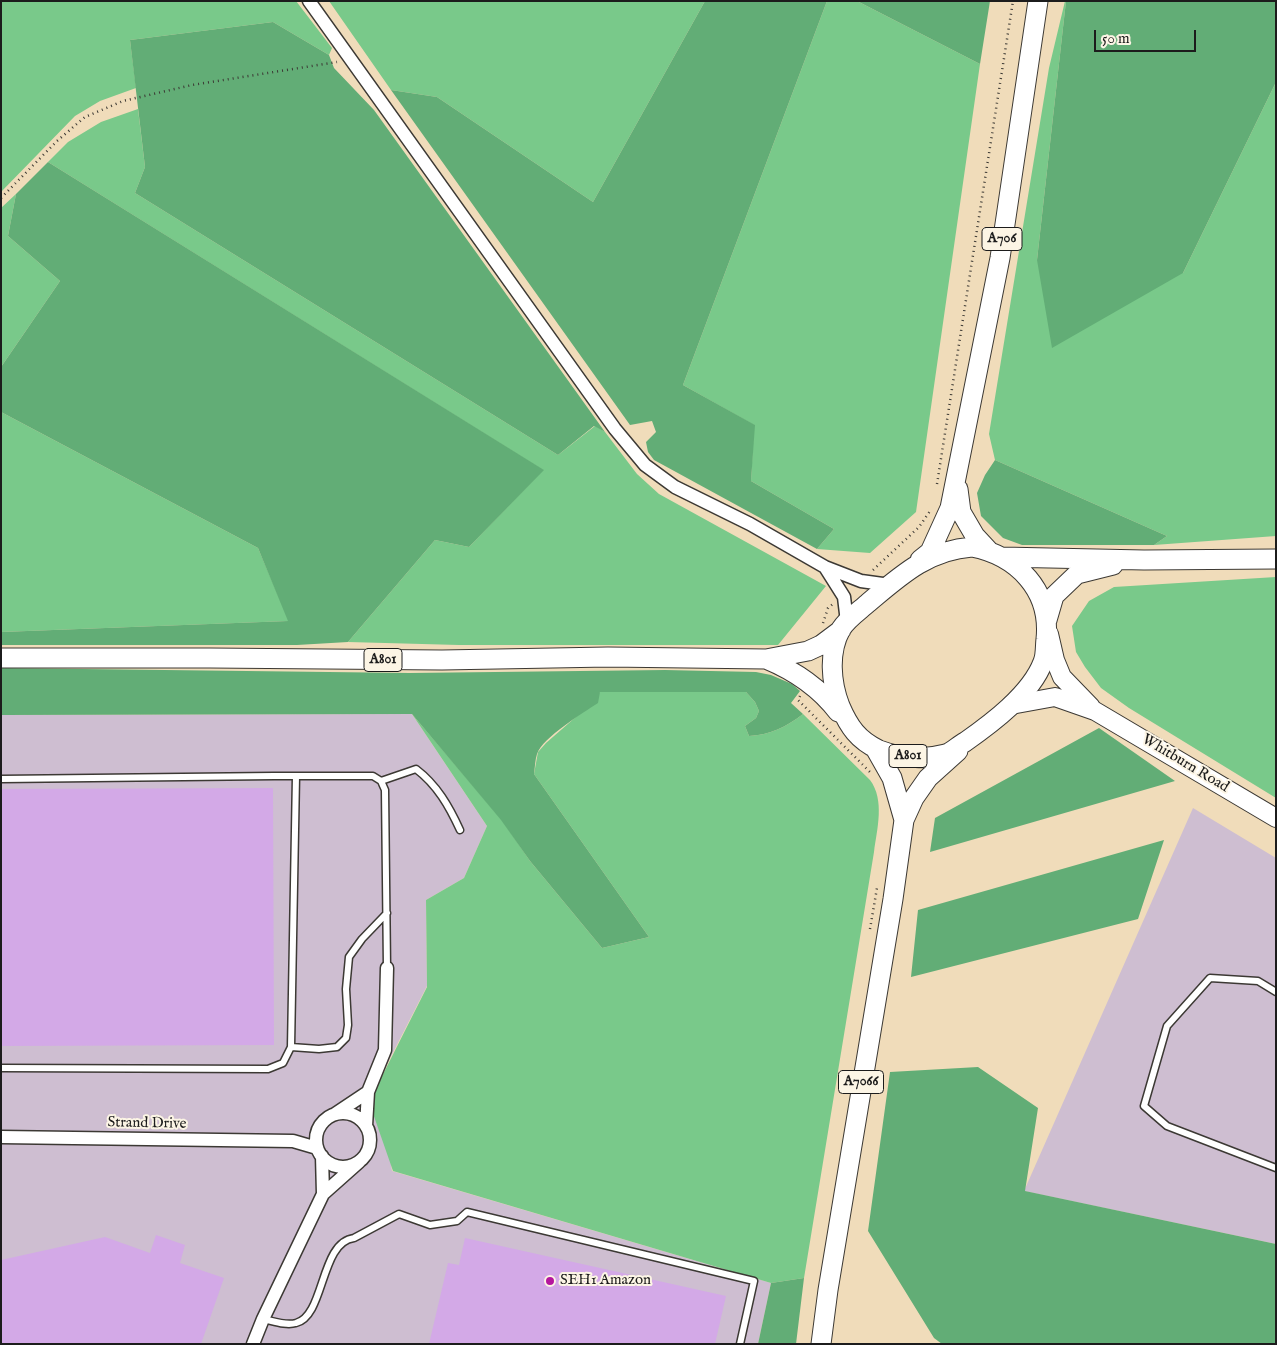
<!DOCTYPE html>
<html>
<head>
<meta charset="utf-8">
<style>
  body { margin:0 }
  #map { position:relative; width:1277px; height:1345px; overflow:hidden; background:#f0dcba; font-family:"IM FELL English",serif }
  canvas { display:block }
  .frame { position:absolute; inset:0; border:2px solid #1c1c1c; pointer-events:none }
  .scale { position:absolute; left:1094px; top:30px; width:102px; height:22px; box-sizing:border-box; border:2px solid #1c1c1c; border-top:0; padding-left:6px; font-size:15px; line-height:18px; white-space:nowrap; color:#1c1c1c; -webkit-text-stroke:4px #fcf5e5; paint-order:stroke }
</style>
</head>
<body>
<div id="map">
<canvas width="1277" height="1345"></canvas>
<div class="frame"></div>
<div class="scale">50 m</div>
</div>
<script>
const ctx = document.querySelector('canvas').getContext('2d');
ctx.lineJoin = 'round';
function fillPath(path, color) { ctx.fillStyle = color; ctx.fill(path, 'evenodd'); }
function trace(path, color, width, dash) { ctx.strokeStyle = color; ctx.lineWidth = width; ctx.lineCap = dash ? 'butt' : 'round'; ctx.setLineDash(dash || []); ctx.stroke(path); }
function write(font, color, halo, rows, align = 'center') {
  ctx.font = font + ' "IM FELL English",serif'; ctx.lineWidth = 4; ctx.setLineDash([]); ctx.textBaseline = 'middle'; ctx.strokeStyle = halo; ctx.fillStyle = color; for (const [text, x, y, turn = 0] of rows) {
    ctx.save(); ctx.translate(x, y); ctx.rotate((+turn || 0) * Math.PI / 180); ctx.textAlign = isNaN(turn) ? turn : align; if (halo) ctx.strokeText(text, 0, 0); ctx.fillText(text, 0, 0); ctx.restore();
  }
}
fillPath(new Path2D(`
  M 412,714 L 487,826 L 464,878 L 426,900 L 427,986 L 379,1080 L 392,1171 L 771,1283 L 758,1344 L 1,1344 L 1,715 Z
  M 1193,808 L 1276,858 L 1276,1244 L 1024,1191 Z`), '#cebed1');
fillPath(new Path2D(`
  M 1,1 L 296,1 L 332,48 L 329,55 L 273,22 L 130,40 L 136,88 L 100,101 L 75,116 L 1,192 Z
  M 329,1 L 705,1 L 593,202 L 437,97 L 391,90 Z
  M 827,1 L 857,1 L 980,64 L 916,512 L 870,553 L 817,549 L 834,529 L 751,481 L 754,425 L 683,385 Z
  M 1065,1 L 1066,1 L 1037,260 L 1183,273 L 1276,82 L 1276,536 L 1154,545 L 1167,536 L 995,460 L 989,434 L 1049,68 Z
  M 138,109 L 145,167 L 135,193 L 558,455 L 595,426 L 605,432 L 637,474 L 659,494 L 826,586 L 778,645 L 459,645 L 348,642 L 435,540 L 469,547 L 543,470 L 48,162 L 68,142 L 101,122 Z
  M 16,194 L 8,236 L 60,281 L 1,367 L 1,208 Z
  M 1,412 L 258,548 L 289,621 L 1,632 Z
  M 1276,577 L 1276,798 L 1129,708 L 1101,688 L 1085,667 L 1076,652 L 1072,626 L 1089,601 L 1114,587 Z
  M 600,692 L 746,692 L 755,702 L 759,711 L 756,718 L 745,726 L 749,736 C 770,735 786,727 803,714 L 870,780 C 885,800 877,829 874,852 L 804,1278 L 771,1283 L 393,1171 L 369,1102 L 427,987 L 426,900 L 464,878 L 487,826 L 412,714 L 502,820 L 530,861 L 602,948 L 649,937 L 534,774 L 538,752 L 546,743 L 577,716 Z`), '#79c98a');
fillPath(new Path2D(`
  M 705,1 L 827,1 L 683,385 L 755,425 L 751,481 L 834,529 L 817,549 L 654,460 L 648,452 L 646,442 L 656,432 L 652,421 L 630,425 L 391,90 L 437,97 L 593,202 Z
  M 857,1 L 990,1 L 980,64 Z
  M 1066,1 L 1276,1 L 1276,82 L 1183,273 L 1052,348 L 1037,260 Z
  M 273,22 L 329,55 L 334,68 L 374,110 L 605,432 L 594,426 L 558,455 L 135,193 L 145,167 L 130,40 Z
  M 48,162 L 544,470 L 469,547 L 435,540 L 348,642 L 297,645 L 1,645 L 1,632 L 288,621 L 258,548 L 1,412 L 1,367 L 60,281 L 8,236 L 16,194 Z
  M 995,460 L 1167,536 L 1154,545 L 1022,545 L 1003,538 L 981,516 L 977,493 L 985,475 Z
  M 1,668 L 410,673 L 665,670 L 756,672 L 771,675 L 792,684 L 800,691 L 791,703 L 803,714 C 786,727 770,735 749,736 L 745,726 L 756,718 L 759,711 L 755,702 L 746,692 L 600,692 L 598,703 C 583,713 543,737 537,754 C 535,760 535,767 534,774 L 649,937 L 602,948 L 530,861 L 501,820 L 412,714 L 1,715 Z
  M 1099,728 L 1175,781 L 930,852 L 935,818 Z
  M 1164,840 L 1138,919 L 911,977 L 918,910 Z
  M 978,1067 L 1038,1108 L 1025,1191 L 1276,1244 L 1276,1344 L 942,1344 L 934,1338 L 868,1231 L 890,1072 Z
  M 804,1278 L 796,1344 L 758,1344 L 771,1283 Z`), '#62ad76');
fillPath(new Path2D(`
  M 273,788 L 274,1045 L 1,1046 L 1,789 Z
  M 156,1235 L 185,1245 L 180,1263 L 224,1278 L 201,1344 L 1,1344 L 1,1260 L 105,1237 L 150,1253 Z
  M 465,1238 L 726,1296 L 715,1344 L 429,1344 L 448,1263 L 459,1265 Z`), '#d3a9e7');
const lane = new Path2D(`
  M 1,779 L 274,776 L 373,776 L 381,781 L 385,790 L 387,968
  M 381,781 L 416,769 C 437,785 449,806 460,830
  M 1276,992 L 1258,981 L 1210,978 L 1167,1026 L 1144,1106 L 1167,1126 L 1276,1168
  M 291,1047 L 319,1049 L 337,1047 L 346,1038 L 348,1025 L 346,989 L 349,957 L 362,939 L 387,913
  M 1,1068 L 268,1069 L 283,1063 L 291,1047 L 296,776
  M 263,1319 C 273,1321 286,1326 296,1323 C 325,1316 320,1242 354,1238 L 399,1214 L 430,1225 L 457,1221 L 467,1212 L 754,1281 L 740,1344`);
const street = new Path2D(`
  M 309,1 L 615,429 L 645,465 L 675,487 L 750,524 L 825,567 L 861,581 L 890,585
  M 825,567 L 844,597 L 847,622
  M316 1140a27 27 0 1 1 54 0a27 27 0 1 1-54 0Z
  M 335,1114 L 368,1092
  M 366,1126 L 368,1092 L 385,1050 L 387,968
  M 1,1137 L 293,1141 L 317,1148
  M 322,1156 L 323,1194
  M 253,1344 L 263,1319 L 323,1194 L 359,1162`);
const secondary = new Path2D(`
  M 1049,634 L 1055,660 L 1062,677 L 1091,707
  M 1011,705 L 1055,697 L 1095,711 L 1276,818`);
const primary = new Path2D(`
  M 958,489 L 961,512 L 975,536 L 988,550
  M 972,547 C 1018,556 1051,591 1046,639 C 1045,646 1046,655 1043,662 C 1031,694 992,723 965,742 C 959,745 952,752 946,754 C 924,760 900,758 879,750 C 858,740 849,727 840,706 C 831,683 828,652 841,629 C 847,619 859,611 868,603 C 900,576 928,550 972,547 Z
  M 1002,557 L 1144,560 L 1276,559
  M 920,560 L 930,552 L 950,508 L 1000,258 L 1038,1
  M 1047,620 L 1054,596 L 1077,574 L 1113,565
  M 1,658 L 210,658 L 442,660 L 608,657 L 766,659 L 808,651 L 821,645 L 841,630
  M 766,659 C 795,671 819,687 838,712
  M 875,748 L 892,778 L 904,820
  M 821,1344 L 828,1290 L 893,899 L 904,820 L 914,798 L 928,778 L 958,751`);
trace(lane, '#3c3934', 9);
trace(street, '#3c3934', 15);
trace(secondary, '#3c3934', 20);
trace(primary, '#3c3934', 21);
trace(new Path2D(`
  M 1,198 L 57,141 L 85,117 L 123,101 L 192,85 L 337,62
  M 937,484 L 1013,1
  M 873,570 L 919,527 L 930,511
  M 823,623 L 828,608 L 833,604
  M 800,696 L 798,700 L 870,772
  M 870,929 L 877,888`), '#3c3934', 2.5, [1, 4]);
trace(lane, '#fff', 6);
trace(street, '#fff', 12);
trace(secondary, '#fff', 18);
trace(primary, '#fff', 19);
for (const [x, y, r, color] of [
  [550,1281,5,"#b5179e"]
]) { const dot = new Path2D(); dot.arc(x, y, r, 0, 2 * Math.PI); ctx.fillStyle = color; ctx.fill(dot); trace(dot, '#fcf5e5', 2); }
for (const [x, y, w] of [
  [1002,239,40],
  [383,660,38],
  [908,756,38],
  [861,1082,45]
]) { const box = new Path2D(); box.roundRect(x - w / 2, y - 11.5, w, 23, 4); ctx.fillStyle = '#fcf5e5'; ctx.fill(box); trace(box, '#1c1c1c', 1); }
write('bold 14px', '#1c1c1c', null, [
  ["A706",1002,239],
  ["A801",383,660],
  ["A801",908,756],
  ["A7066",861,1082]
]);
write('15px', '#1c1c1c', '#fcf5e5', [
  ["Whitburn Road",1185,764,31],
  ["Strand Drive",147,1124,1]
]);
write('15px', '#1c1c1c', '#fcf5e5', [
  ["SEH1 Amazon",560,1281]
], 'left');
</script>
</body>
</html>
